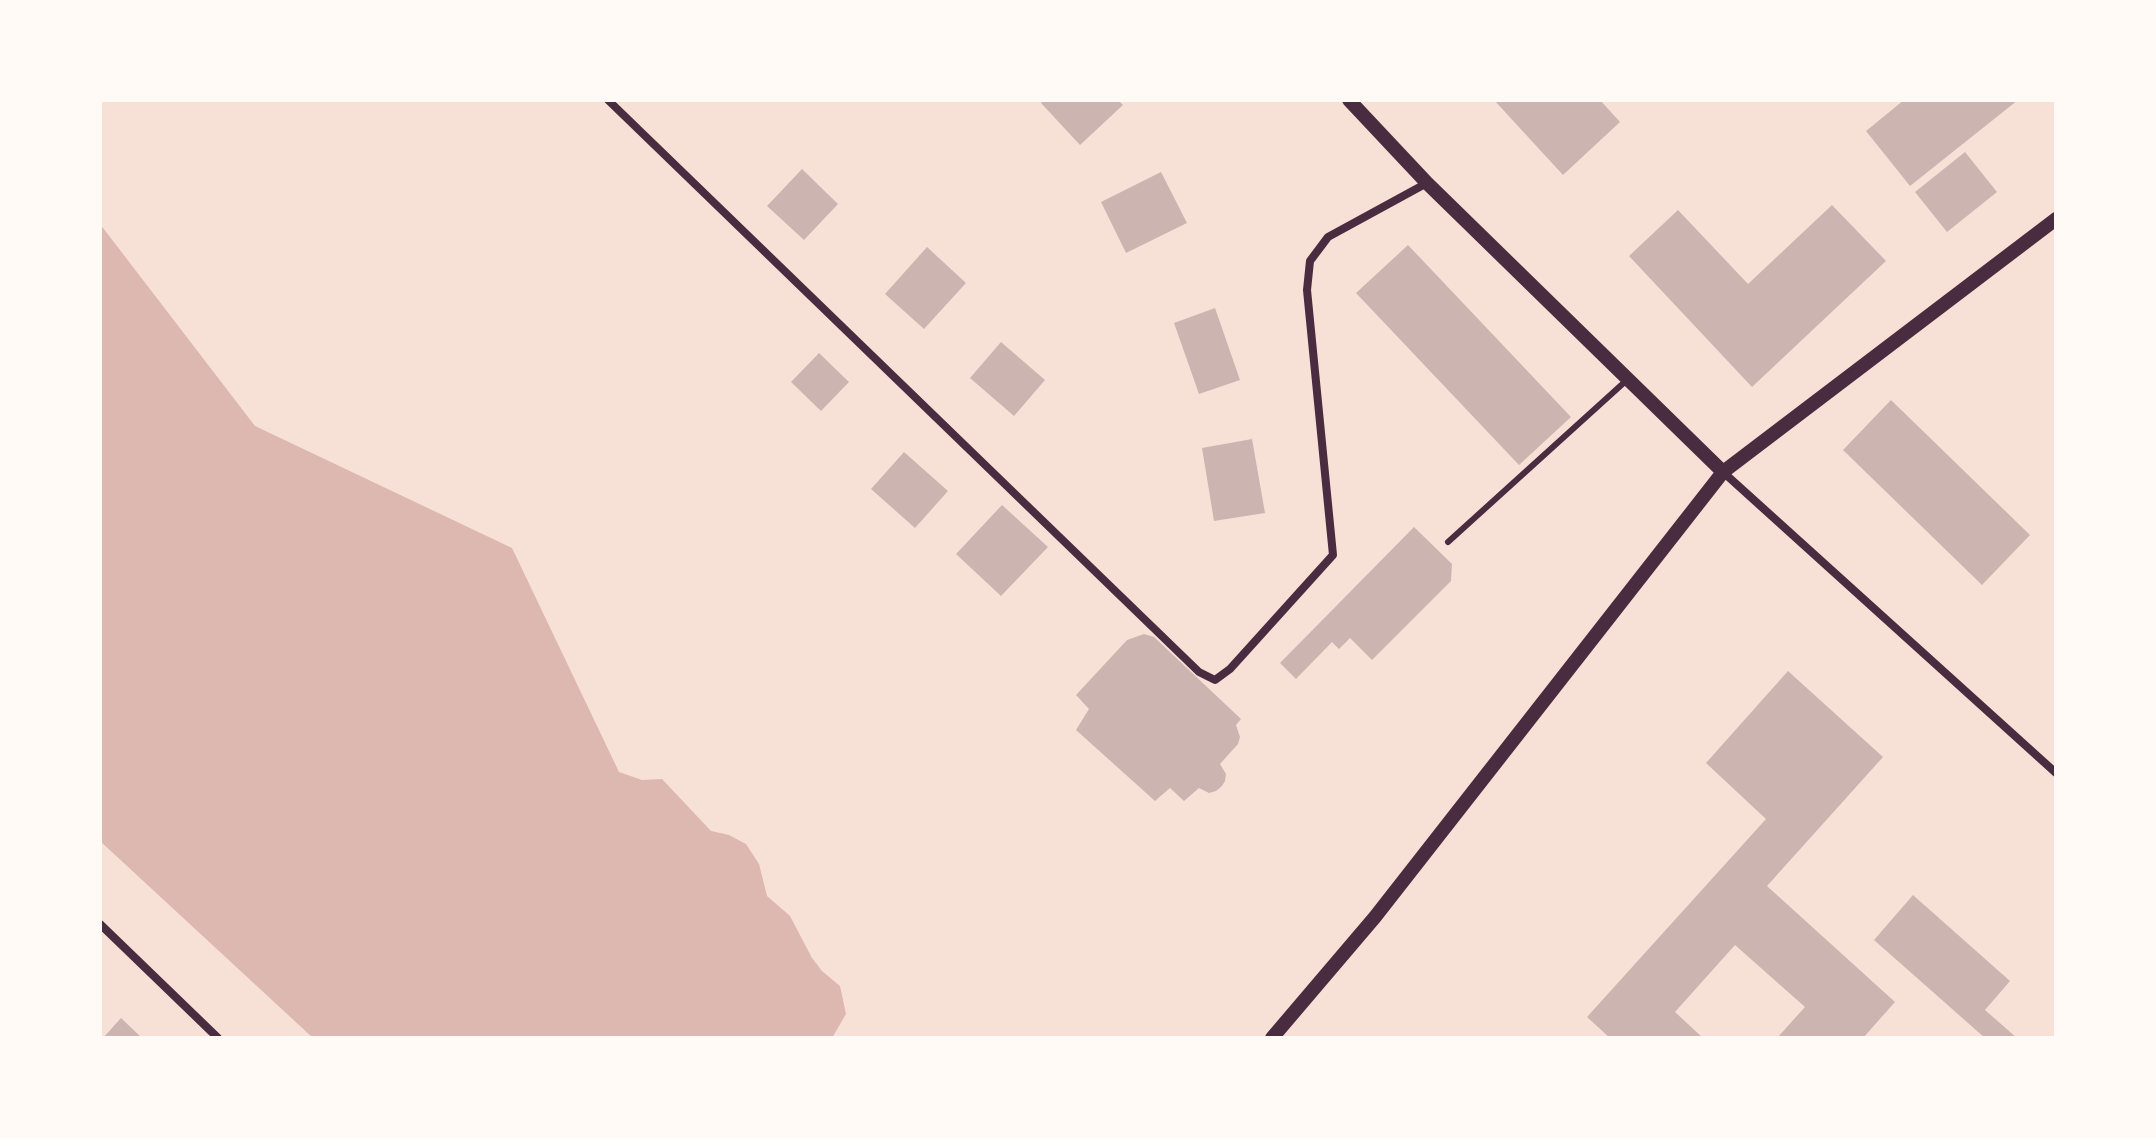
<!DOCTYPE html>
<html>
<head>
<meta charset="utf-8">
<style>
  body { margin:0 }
  #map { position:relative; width:2156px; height:1138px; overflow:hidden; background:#f7e1d7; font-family:Mulish,sans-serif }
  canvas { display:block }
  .frame { position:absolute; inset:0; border:102px solid #fffaf5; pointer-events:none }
</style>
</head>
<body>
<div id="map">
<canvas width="2156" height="1138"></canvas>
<div class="frame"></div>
</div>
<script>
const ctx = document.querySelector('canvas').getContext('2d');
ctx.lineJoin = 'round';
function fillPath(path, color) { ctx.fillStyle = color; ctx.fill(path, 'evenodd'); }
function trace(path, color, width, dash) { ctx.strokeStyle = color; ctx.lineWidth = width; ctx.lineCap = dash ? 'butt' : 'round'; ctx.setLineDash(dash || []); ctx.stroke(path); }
fillPath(new Path2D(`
  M 100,224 L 255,426 L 512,548 L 619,772 L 642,780 L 662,779 L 711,831 L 729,835 L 746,844 L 759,864 L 767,896 L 790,916 L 812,958 L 822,971 L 840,986 L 846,1014 L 832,1038 L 313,1038 L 100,841 Z`), '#dcb8b0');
fillPath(new Path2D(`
  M 1044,100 L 1118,100 L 1123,105 L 1080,145 L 1041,103 Z
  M 1494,100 L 1600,100 L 1620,122 L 1563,175 Z
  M 1904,100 L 2018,100 L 1910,186 L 1866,131 Z
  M 1965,152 L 1997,192 L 1947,232 L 1915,192 Z
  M 802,169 L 838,204 L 804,240 L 767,206 Z
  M 1161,172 L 1187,223 L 1126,253 L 1101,202 Z
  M 1832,205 L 1886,261 L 1752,387 L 1629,256 L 1678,210 L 1748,284 Z
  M 1408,245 L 1571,417 L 1519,465 L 1356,293 Z
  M 927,247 L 966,283 L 924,329 L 885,294 Z
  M 1215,308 L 1240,380 L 1199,394 L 1174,323 Z
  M 1001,342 L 1045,380 L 1014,416 L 970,378 Z
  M 819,353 L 849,382 L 821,411 L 791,382 Z
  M 1891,400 L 2030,535 L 1982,585 L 1843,450 Z
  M 1252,439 L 1265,513 L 1214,521 L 1202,448 Z
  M 904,452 L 948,491 L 915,528 L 871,489 Z
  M 1002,505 L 1048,547 L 1001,596 L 956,554 Z
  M 1414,527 L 1452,564 L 1451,581 L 1372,660 L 1350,638 L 1339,649 L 1332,642 L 1296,679 L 1280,663 Z
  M 1144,634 L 1154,637 L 1241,719 L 1236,725 L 1240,737 L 1238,744 L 1220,764 L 1226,774 L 1225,781 L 1222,786 L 1216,791 L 1209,793 L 1199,788 L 1184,801 L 1170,788 L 1155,801 L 1076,730 L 1089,709 L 1076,695 L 1127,640 Z
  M 1788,671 L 1883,757 L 1767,886 L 1895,1002 L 1863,1038 L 1777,1038 L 1805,1007 L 1735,945 L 1675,1012 L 1703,1038 L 1610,1038 L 1587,1017 L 1766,819 L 1706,763 Z
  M 1913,895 L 2010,981 L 1985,1010 L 2017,1038 L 1985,1038 L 1874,940 Z
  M 121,1018 L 142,1038 L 103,1038 Z`), '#ccb4b1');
trace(new Path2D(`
  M 1448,542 L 1628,379`), '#4a2c40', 6);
trace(new Path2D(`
  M 608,100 L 1199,672 L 1215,680 L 1230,669 L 1333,555 L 1307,290 L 1310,261 L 1328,237 L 1427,183
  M 1723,472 L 2056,773
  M 100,924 L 218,1038`), '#4a2c40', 8);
trace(new Path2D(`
  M 1349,100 L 1427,183 L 1723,472
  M 1272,1038 L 1375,917 L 1723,472 L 2056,219`), '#4a2c40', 14);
</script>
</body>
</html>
